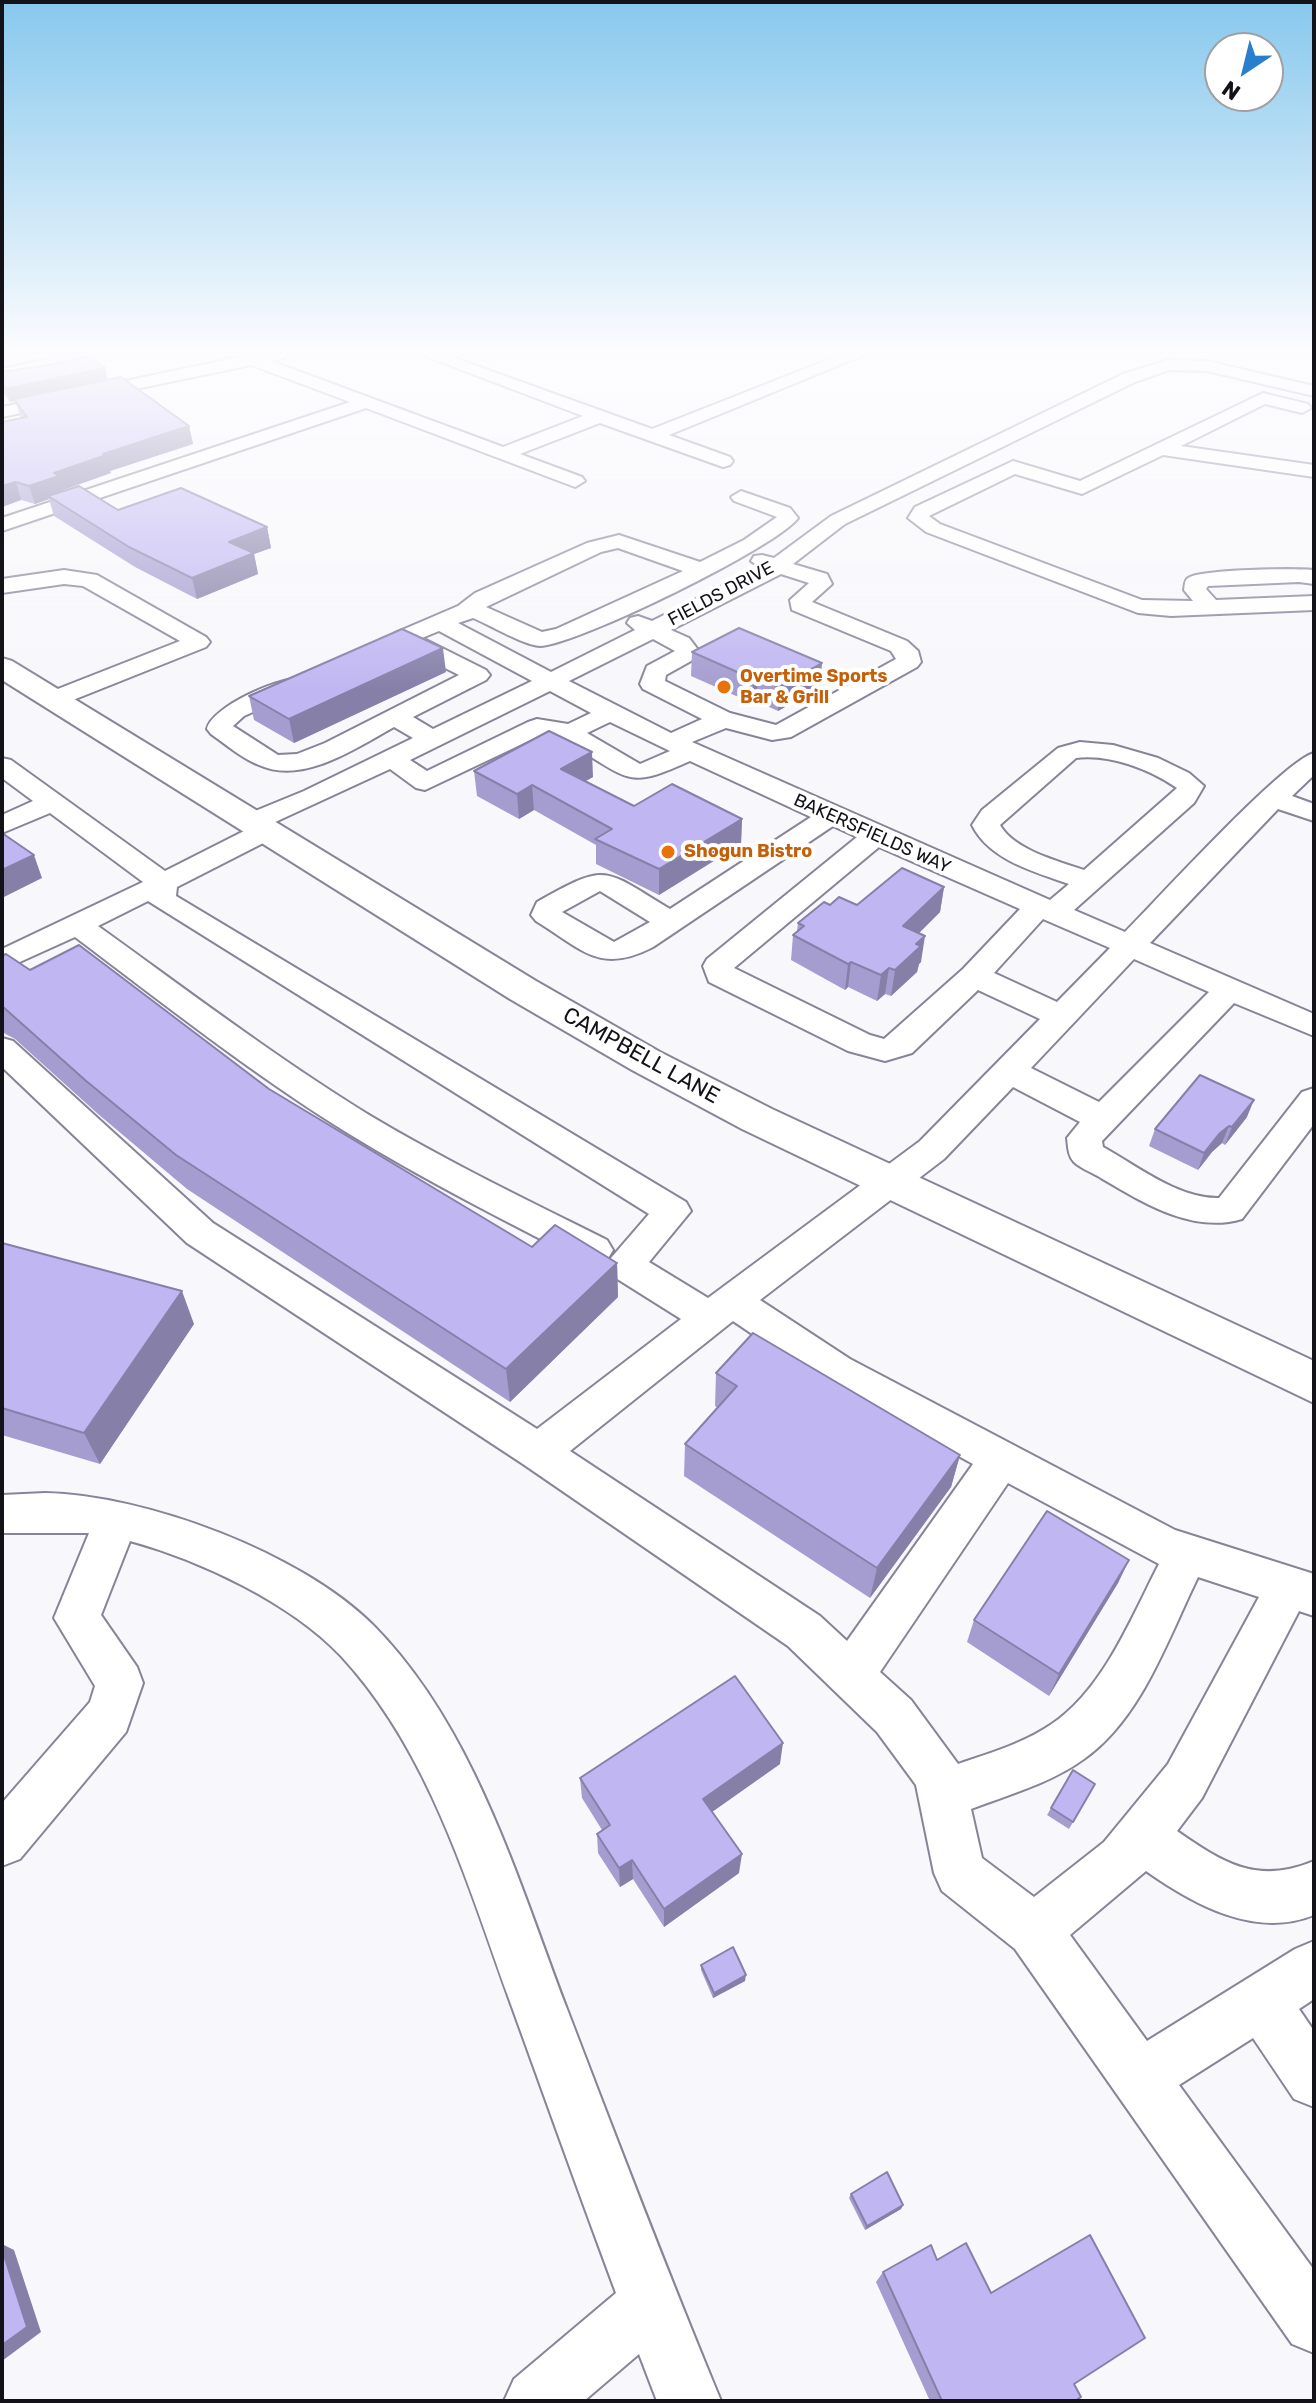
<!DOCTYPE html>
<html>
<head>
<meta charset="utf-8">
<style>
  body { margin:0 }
  #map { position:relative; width:1316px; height:2403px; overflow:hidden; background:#f8f8fc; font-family:Rubik,sans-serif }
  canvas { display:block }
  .frame { position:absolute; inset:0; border:4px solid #131219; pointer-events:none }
  .north { position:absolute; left:1204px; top:32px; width:80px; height:80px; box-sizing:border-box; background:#fff; border:2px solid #a1a0a3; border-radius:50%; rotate:215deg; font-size:22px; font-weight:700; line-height:32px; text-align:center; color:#131219 }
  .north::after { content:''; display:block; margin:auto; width:28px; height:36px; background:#2a7fcd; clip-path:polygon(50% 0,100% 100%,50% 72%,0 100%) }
</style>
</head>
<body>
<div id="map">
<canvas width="1316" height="2403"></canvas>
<div class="frame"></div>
<div class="north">N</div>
</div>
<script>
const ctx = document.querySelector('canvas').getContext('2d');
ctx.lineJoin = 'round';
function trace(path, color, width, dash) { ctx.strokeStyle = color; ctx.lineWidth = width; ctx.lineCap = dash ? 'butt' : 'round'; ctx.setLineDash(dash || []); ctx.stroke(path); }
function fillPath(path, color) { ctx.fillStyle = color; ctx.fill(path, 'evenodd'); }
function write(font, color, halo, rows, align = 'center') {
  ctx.font = font + ' Rubik,sans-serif'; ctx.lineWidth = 8; ctx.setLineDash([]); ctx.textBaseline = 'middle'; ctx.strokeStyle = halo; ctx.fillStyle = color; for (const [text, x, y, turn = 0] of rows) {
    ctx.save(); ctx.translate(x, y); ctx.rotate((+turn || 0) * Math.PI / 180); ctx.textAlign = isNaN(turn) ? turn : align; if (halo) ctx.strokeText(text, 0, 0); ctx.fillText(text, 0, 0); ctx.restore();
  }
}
const minor = new Path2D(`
  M 18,353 L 49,353 L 47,357 L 2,367 L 2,357 Z
  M 258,353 L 286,353 L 284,358 L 271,361 L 503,447 L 583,416 L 417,353 L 441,353 L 652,429 L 845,353 L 869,353 L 669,435 L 730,457 L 733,461 L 730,465 L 723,467 L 600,423 L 520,454 L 582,477 L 585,481 L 575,487 L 366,408 L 2,531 L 2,518 L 350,402 L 251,365 L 2,417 L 2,407 Z
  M 1168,360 L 1207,361 L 1314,386 L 1314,396 L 1207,371 L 1169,370 L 1135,382 L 845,524 L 793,564 L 827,574 L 832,584 L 812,602 L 907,641 L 918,651 L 921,662 L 917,667 L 791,737 L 772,740 L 726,728 L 692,742 L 1050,900 L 1069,884 C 1035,872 989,860 972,825 L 982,810 L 1058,748 L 1080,742 L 1113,745 L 1158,758 L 1189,773 L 1204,786 L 1194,803 L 1074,910 L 1125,932 C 1156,901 1283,761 1314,753 L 1314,775 L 1292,796 L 1314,804 L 1314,821 L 1278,809 L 1150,943 L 1314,1014 L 1314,1036 L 1234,1003 L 1102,1141 L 1103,1147 C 1136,1165 1178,1199 1219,1198 L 1302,1092 L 1314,1088 L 1314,1124 L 1242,1219 C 1192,1234 1142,1202 1101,1178 C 1093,1173 1080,1168 1074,1162 C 1068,1156 1068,1146 1067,1138 L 1080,1122 L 1013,1087 L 944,1159 L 760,1300 L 850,1359 L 1175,1530 L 1314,1574 L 1314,1616 L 1299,1611 L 1202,1798 L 1177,1831 C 1223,1863 1257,1885 1314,1861 L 1314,1915 C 1255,1939 1193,1904 1146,1871 L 1070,1935 L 1147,2041 L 1295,1949 L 1314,1941 L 1314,1999 L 1299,2009 L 1314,2031 L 1314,2107 L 1294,2099 L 1253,2038 L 1179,2085 L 1314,2270 L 1314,2353 L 1292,2344 L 1015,1949 L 942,1891 L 934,1873 L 916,1785 L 877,1732 L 788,1646 L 523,1464 L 187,1243 L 2,1067 L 2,1038 L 13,1041 L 213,1223 L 537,1429 L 681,1319 L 611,1275 L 605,1265 L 649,1214 L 148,901 L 98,926 C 187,990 275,1057 369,1115 C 446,1161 527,1200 607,1240 L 613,1250 L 607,1260 L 594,1264 L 581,1260 C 502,1219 422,1179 346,1132 C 251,1073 164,1004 75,937 L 2,970 L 2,949 L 143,882 L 50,813 L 2,833 L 2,815 L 33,801 L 2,778 L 2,758 L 11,760 L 165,871 L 248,829 L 239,822 L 243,816 L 304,791 L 413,738 L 394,727 C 356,748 303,785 259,765 C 241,758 227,745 211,734 L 207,729 C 211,707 284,674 305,679 L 308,684 L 305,689 L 244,716 L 233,726 L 278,755 L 297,754 L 325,743 L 459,675 L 395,643 L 391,638 L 395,633 L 458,606 L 475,593 L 587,543 L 619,535 L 700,562 L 744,540 L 777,517 L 734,501 L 731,497 L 741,491 L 790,508 L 798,518 C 777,547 578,644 541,646 C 525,646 490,625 473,618 L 458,623 L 551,672 L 635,630 L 627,623 L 630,618 L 638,616 L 652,621 L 760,567 L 751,561 L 754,556 L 762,555 L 774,558 L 831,516 L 1123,374 ZM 618,548 L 683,571 L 556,629 L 542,632 L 486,607 L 601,552 ZM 781,574 L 809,583 L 790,600 L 792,610 L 891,651 L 896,659 L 776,725 L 730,713 L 665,681 L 666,675 L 691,661 L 699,651 L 689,638 L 671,630 ZM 439,631 L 532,681 L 433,729 L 413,717 L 486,680 L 490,675 L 486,670 L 422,638 ZM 653,639 L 675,651 L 647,666 L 640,684 L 643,689 L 702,719 L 671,733 L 569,681 ZM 550,691 L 591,713 L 568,724 L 537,719 L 528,722 L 427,771 L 410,760 ZM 610,722 L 670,751 L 640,764 L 587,733 ZM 541,735 C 555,735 564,741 576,748 C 631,780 628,789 690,761 L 811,817 L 670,909 C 602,868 608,862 537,902 L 531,915 L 536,921 C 582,949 599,975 653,947 L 833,826 L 857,837 L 707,959 L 703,966 L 709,982 L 848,1051 L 885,1061 L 912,1053 L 978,990 L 1040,1019 L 920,1141 L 708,1298 L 649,1262 L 691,1211 L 686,1202 L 176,896 L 177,887 L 277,836 L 281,830 L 273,823 L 390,769 L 416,788 L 425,790 ZM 1076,758 C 1110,754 1149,769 1177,788 L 1084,870 C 1058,861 1014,850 1000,825 ZM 879,847 L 1020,909 L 963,969 L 884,1039 L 870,1035 L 734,968 ZM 600,891 L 650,922 L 614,942 L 562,912 ZM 1043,919 L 1110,948 L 1057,1002 L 994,973 ZM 1134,959 L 1209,992 L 1099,1102 L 1031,1068 ZM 733,1321 L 822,1381 L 973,1464 L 847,1641 L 820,1616 L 570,1451 ZM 1008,1483 L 1159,1564 C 1130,1620 1101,1696 1044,1729 C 1018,1745 987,1754 958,1764 L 911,1700 L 880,1672 ZM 1198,1577 L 1259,1597 L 1168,1764 L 1104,1842 L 1034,1897 L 982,1858 L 971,1809 C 1008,1795 1051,1783 1084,1759 C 1142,1718 1168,1638 1198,1577 Z
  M 1263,393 L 1308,404 L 1311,408 L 1302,413 L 1265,404 L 1181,446 L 1314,465 L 1314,477 L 1163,455 L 1082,494 L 1015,474 L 929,516 L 940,524 L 1142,600 L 1193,601 L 1184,590 C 1185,586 1184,581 1188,578 C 1200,569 1296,568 1314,570 L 1314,584 L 1299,582 L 1208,586 L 1206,589 L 1216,600 L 1314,596 L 1314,610 L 1171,616 L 1138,613 L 926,532 L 908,518 L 915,507 L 1013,461 L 1080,481 Z
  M 64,570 L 97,575 L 206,637 L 210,642 L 206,647 L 63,704 L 45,704 L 42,699 L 45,694 L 180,641 L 83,586 L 64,584 L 2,593 L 2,579 Z
  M 45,1493 C 146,1495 301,1553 373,1625 C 474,1727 517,1878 567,2009 C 617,2140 667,2271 721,2401 L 657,2401 L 639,2354 L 584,2401 L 504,2401 L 514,2379 L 616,2293 C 579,2194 544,2095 508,1996 C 466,1879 428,1750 341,1656 C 291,1603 200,1560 130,1541 L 101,1615 L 137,1667 L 143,1683 L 126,1732 L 20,1859 L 2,1866 L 2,1803 L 90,1702 L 95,1686 L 54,1618 L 89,1533 L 2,1533 L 2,1495 Z`);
const major = new Path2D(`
  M 2,658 L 12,661 L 536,981 L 660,1052 L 772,1109 L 1314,1361 L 1314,1403 L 742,1129 L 632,1070 L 510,999 L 2,680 Z`);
trace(minor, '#878498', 4);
trace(major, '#878498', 4);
fillPath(minor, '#fff');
fillPath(major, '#fff');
fillPath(new Path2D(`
  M 105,368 L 108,380 L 189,426 L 193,444 L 110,471 L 111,473 L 63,490 L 63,491 L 118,510 L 267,527 L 271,548 L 254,554 L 258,574 L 197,599 L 135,567 L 54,516 L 49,499 L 35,504 L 21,500 L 2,507 L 21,418 L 15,401 L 10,402 L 2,391 L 2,372 Z
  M 692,652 L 820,687 L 778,711 L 756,701 L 752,703 L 691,676 Z
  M 446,672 L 294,743 L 254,720 L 249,696 Z
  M 474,771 L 593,777 L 585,781 L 634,806 L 742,819 L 741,844 L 659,895 L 596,864 L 596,845 L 534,810 L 519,819 L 477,796 Z
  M 944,887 L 940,912 L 919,933 L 921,962 L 919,964 L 917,972 L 891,996 L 885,994 L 877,1001 L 848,987 L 845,990 L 791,960 L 793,935 L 797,931 L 798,923 L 830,905 L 857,905 Z
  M 2,956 L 269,1089 L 532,1247 L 617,1263 L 618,1297 L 510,1402 L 187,1189 L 98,1114 L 15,1039 L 2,1032 Z
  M 1247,1117 L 1225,1145 L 1222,1143 L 1212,1152 L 1198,1170 L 1149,1146 L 1155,1129 Z
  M 2,1243 L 194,1324 L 100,1464 L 2,1435 Z
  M 716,1373 L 960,1455 L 951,1487 L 870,1598 L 684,1476 L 685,1444 L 718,1408 L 715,1406 Z
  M 1129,1560 L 1118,1583 L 1049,1696 L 967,1642 L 974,1620 Z
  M 780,1764 L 712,1812 L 739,1873 L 664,1927 L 633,1879 L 620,1887 L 598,1853 L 597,1834 L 602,1830 L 582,1798 L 580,1778 Z
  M 1073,1770 L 1095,1784 L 1069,1829 L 1047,1815 Z
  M 701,1965 L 745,1981 L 713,1998 L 701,1970 Z
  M 851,2194 L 903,2205 L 901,2209 L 865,2230 L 849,2198 Z
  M 937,2260 L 991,2293 L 1074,2384 L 1075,2401 L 930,2401 L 876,2282 L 883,2272 Z`), '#a59dd0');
fillPath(new Path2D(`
  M 105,368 L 108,382 L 10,402 L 6,389 Z
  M 189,426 L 193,444 L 110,471 L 111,473 L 63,490 L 64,494 L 48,496 L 49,499 L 35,504 L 29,486 L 54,473 L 103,454 Z
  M 16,482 L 21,500 L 2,507 L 2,486 Z
  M 267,527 L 271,548 L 254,554 L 258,574 L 197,599 L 192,578 L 229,542 Z
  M 443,648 L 446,672 L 294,743 L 289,719 Z
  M 822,663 L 820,687 L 778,711 L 779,687 Z
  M 758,677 L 756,701 L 752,703 L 753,679 Z
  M 592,752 L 593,777 L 563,794 L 561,769 Z
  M 532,785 L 534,810 L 519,819 L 517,794 Z
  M 742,819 L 741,844 L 659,895 L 659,869 Z
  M 34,855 L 42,878 L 2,898 L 2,870 Z
  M 944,887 L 940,912 L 900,952 L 903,926 Z
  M 925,936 L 921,962 L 919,964 L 917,972 L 891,996 L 895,970 L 916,944 Z
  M 851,962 L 848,987 L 845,990 L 848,964 Z
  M 889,968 L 885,994 L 877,1001 L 881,975 Z
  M 1254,1100 L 1247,1117 L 1225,1145 L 1232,1127 Z
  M 1229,1126 L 1222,1143 L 1212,1152 L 1198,1170 L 1204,1153 L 1219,1134 Z
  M 617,1263 L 618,1297 L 510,1402 L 506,1369 Z
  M 182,1291 L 194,1324 L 100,1464 L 84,1433 Z
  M 960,1455 L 951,1487 L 870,1598 L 877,1568 Z
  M 1129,1560 L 1118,1583 L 1049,1696 L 1059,1674 Z
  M 783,1743 L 780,1764 L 702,1819 L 703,1799 Z
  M 742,1854 L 739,1873 L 664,1927 L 664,1909 Z
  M 632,1860 L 633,1879 L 620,1887 L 619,1868 Z
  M 746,1975 L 745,1981 L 713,1998 L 714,1993 Z
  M 903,2205 L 901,2209 L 865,2230 L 867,2226 Z
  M 2,2244 L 14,2250 L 41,2332 L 2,2361 Z`), '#8680a9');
const building = new Path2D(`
  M 88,356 L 105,368 L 6,389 L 2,383 L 2,372 L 48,365 Z
  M 121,377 L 189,426 L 103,454 L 106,455 L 54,473 L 59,476 L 29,486 L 16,482 L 2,486 L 2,422 L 27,417 L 14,399 Z
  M 79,486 L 118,510 L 181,488 L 267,527 L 229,542 L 254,553 L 192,578 L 129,547 L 48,496 Z
  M 739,628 L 822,663 L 779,687 L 758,677 L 753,679 L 692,652 Z
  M 402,629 L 443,648 L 289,719 L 249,696 Z
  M 549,731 L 592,752 L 561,769 L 634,806 L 672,784 L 742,819 L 659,869 L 595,839 L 612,829 L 532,785 L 517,794 L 474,771 Z
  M 2,833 L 34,855 L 2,870 Z
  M 902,868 L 944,887 L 903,926 L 925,936 L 916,944 L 921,946 L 895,970 L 889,968 L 881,975 L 851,962 L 848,964 L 793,935 L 804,926 L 798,923 L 824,902 L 830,905 L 839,897 L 857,905 Z
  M 79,945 L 269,1089 L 532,1247 L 555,1225 L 617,1263 L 506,1369 L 176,1155 L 85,1080 L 2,1006 L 2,956 L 6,954 L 30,970 Z
  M 1200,1075 L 1254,1100 L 1232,1127 L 1229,1126 L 1219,1134 L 1204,1153 L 1155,1129 Z
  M 2,1243 L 182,1291 L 84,1433 L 2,1408 Z
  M 753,1333 L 960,1455 L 877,1568 L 685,1444 L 737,1386 L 716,1373 Z
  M 1047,1511 L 1129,1560 L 1059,1674 L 974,1620 Z
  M 735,1676 L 783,1743 L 703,1799 L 742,1854 L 664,1909 L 632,1860 L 619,1868 L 597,1834 L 610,1825 L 580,1778 Z
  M 1073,1770 L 1095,1784 L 1073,1822 L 1051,1808 Z
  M 733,1947 L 746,1975 L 714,1993 L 701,1965 Z
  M 887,2172 L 903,2205 L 867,2226 L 851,2194 Z
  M 1090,2235 L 1145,2338 L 1074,2384 L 1081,2397 L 1075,2401 L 942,2401 L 883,2272 L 931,2245 L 937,2260 L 966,2243 L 991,2293 Z
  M 2,2249 L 27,2327 L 2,2345 Z`);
fillPath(building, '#c0b7f2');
trace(building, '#8680a9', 2);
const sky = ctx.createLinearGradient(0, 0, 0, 690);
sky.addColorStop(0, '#87c8ed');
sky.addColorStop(0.51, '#fcfcfe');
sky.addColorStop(1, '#fcfcfe00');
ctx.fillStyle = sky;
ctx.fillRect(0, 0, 1316, 690);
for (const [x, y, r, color] of [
  [724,687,8,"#e8710a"],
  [668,852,8,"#e8710a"]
]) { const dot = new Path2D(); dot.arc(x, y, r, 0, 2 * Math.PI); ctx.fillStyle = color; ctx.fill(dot); trace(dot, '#fff', 3); }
write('18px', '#131219', '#fff', [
  ["FIELDS DRIVE",721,594,-28],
  ["BAKERSFIELDS WAY",872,834,24]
]);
write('bold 18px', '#c56008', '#fff', [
  ["Overtime Sports",740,677],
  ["Bar & Grill",740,698],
  ["Shogun Bistro",684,852]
], 'left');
write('22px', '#131219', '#fff', [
  ["CAMPBELL LANE",641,1056,29]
]);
</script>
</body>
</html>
